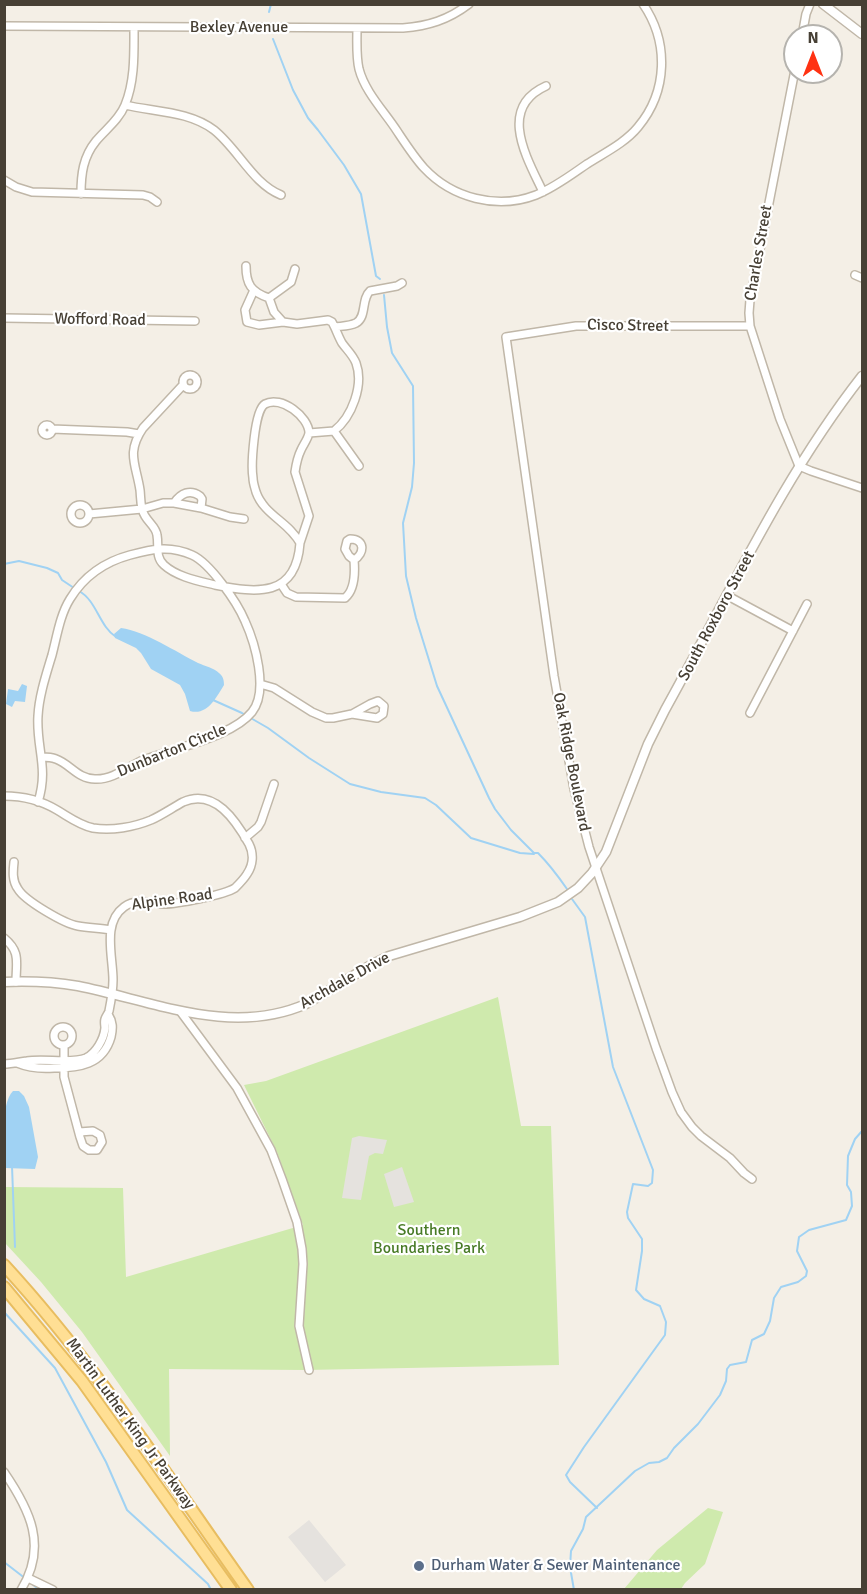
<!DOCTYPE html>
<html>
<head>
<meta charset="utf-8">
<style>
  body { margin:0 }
  #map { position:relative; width:867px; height:1594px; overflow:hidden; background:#f4efe6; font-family:Signika,sans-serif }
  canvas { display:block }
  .frame { position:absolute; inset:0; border:6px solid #474035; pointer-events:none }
  .north { position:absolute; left:783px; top:24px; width:60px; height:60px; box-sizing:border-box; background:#fff; border:2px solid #b5b3ae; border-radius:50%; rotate:0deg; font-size:16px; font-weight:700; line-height:24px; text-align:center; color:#474035 }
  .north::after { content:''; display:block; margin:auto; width:21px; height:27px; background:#ff3212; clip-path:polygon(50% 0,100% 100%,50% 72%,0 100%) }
</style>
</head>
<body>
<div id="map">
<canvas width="867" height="1594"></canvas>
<div class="frame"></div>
<div class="north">N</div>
</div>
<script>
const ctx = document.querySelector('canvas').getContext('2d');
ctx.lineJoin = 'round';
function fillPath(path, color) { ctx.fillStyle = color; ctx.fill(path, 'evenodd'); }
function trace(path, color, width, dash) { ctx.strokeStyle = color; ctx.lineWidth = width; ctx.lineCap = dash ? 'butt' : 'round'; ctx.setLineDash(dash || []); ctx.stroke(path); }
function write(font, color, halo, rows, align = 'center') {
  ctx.font = font + ' Signika,sans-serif'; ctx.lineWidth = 4.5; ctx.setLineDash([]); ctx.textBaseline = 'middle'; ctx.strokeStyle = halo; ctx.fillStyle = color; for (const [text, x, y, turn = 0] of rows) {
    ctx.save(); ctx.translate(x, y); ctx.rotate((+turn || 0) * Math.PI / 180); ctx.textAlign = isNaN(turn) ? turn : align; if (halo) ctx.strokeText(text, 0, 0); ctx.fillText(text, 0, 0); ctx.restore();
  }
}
fillPath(new Path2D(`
  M 498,997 L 521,1126 L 551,1126 L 559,1365 L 306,1370 L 169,1369 L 170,1456 L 82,1332 L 41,1282 L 5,1243 L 5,1187 L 123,1188 L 126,1277 L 303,1225 L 277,1152 L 244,1085 L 266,1081 Z
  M 708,1508 L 723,1512 L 705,1564 L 685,1583 L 681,1589 L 624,1589 L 657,1550 Z`), '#cfeaad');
fillPath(new Path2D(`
  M 359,1136 L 387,1140 L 383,1154 L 375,1153 L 369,1156 L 361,1200 L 342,1198 L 352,1138 Z
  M 402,1167 L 414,1202 L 394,1207 L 384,1174 Z
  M 309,1520 L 346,1565 L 325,1582 L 288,1537 Z`), '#e5e2de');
fillPath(new Path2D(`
  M 121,628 C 145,631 176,652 198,663 C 205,666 214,668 219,673 C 223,676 224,680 224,685 C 216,698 207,716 190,711 L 185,694 L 180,685 L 151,669 L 141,653 L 136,648 L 115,638 L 114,634 Z
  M 22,684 L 27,686 L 25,702 L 15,701 L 12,707 L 6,704 L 8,689 L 18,691 Z
  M 13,1091 L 19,1091 L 24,1096 L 29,1107 L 38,1157 L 35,1169 L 5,1168 C 4,1149 0,1104 13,1091 Z`), '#a0d2f3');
trace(new Path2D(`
  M 269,12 L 271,4
  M 273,39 L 293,90 L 308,118 L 318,130 L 344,165 L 361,194 L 376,276 L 380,279
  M 384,295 L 387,327 L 392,353 L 413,386 L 414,463 L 412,487 L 403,523 L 406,576 L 416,618 L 437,686 L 489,798 L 495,809 L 511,830 L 534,853 L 538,853 C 549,864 558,876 567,889
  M 4,564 L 19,561 L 47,568 L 58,573 L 62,580 L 74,588
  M 79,591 C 97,601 99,626 116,637
  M 213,700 L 242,713 L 268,728 L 309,758 L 350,784 L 381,792 L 425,798 L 436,805 L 471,838 L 520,853 L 534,854
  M 572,899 L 585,917 L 613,1067 L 653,1170 L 652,1183 L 648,1186 L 633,1184 L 627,1212 L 628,1218 L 642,1239 L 642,1251 L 636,1290 L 644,1299 L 660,1306 L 666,1322 L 665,1335 L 584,1447 L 566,1475 L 570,1482 L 597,1508
  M 12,1166 L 15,1247
  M 4,1312 L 55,1368 L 106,1462 L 127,1510 L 208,1584 L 211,1590
  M 4,1562 L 26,1579
  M 30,1582 L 39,1590
  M 574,1590 L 570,1567 L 571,1551 L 583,1529 L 586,1517 L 635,1471 L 649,1463 L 659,1462 L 667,1458 L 674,1448 L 698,1424 L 720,1395 L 726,1381 L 727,1369 L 730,1365 L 746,1362 L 752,1340 L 764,1334 L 770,1321 L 774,1298 L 781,1287 L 798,1282 L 806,1276 L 807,1271 L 797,1251 L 799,1237 L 809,1230 L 846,1220 L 852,1206 L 851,1192 L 847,1185 L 848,1156 L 855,1139 L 862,1131`), '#a0d2f3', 2);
const minor = new Path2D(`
  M 4,26 L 403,28 C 428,26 448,20 469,4
  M 357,28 C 357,41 356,56 359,69 C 365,92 384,111 397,131 C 405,143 414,157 424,168 C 452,198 497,210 536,195 C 554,188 571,175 587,164 C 604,153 625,143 638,127 C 668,91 669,42 643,4
  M 802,36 L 806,14 L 810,4
  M 795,70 L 750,300 L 749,313 L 750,326 L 780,419 L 799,466 L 811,471 L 862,488
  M 125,105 C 155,112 189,111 214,130 C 238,149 253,184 281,195
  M 4,180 L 16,187 L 32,192 L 143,195 L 150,197 L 157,202
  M 543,192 C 527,158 497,108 546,86
  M 81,194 C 81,174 83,157 96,141 C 105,130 119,120 125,105 C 135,81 134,53 134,28
  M 246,266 C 246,284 251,292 269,298 L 291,282 L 295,269
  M 855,275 L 862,278
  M 254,290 L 245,310 L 247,322 L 259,325 L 283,322
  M 269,298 L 274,312 L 283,322 L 297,324 L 328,320 L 332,322 C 336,329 338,336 342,343 C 347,350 353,355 356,363 C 364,385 352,417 334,431 L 309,433
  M 4,318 L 195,321
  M 750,326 L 576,326 L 506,337 L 554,676 L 574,789 L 589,847 L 656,1048 L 672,1092 L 681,1112 L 692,1127 L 701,1136 L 730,1158 L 744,1173 L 752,1179
  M 335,327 C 342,326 350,326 356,323 C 367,317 361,299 370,291 L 397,286 L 402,283
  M183 382a7 7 0 1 1 14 0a7 7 0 1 1-14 0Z
  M 183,385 L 143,428 C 126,453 136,464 140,490 C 141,498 140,509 145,516 C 149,523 156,527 157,535 C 159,546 155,557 164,565 C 177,577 199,581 215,585 C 257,593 296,598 300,543 C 289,522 264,515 256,492 C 255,488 253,483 253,478 C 251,466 254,410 265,404 C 281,395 309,417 309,433 C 308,439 303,445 301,450 C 298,456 296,465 295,472 L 309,516 L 300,543
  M42 430a5 5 0 1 1 10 0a5 5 0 1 1-10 0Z
  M 52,429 L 127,432 L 139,434
  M 334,431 L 359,466
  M 174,503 C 181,493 190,489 200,496 L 202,499 L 201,508
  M71 514a9 9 0 1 1 18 0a9 9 0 1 1-18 0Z
  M 89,514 L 142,509 L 163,503 L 174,503 L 201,508 L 230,517 L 244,519
  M 350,539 C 365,539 365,553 354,560 L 349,556 L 345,549 L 347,541 Z
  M 281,584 L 287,593 L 296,597 L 345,598 C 355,590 355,572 354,560
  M 728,596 L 793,631
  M 260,684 L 274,688 L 312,712 L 326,718 L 333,718 L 352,714 L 370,704 L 378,701 L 384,706 L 383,714 L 377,718 L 352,714
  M 750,713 L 807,604
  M 4,796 C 22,796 42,801 57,810 C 69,817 79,825 93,828 C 112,831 134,827 151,820 C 162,815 172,808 183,802 C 215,788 236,821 249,844 C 254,854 253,865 247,874 C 244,879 239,884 235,888 C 224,895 177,904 164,904 C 151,903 136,898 124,907 C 102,923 113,956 113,980 C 113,990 111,1001 109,1011 C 108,1014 106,1016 105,1019 C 104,1022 105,1025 105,1028 C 104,1039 96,1053 86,1058 C 72,1064 43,1058 27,1061 C 19,1062 12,1064 4,1064
  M 38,802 C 49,768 36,748 38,716 C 39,696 46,675 52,655 C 57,636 60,615 70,599 C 84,576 104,562 130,555 C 152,549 170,545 192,555 C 210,563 237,602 245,621 C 255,643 269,691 252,712 C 236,732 195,743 171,751 C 161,754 151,757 141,761 C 127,768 111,780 95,779 C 78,779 70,764 56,759 C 51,757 47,757 42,757
  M 245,838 L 258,827 L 261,822 L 274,784
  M 14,862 C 13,871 12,881 18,889 C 25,901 65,924 78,926 C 89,928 100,928 111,930
  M 4,938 C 21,952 16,962 16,982
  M 180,1011 L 237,1088 L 271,1150 L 282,1179 L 297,1222 L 302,1249 L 303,1264 L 299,1326 L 309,1370
  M54 1036a9 9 0 1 1 18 0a9 9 0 1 1-18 0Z
  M 64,1046 L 64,1077 L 80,1137 L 83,1146 L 89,1150 L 97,1150 L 102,1142 L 100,1135 L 93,1131 L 79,1132
  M 17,1063 C 29,1068 41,1069 54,1068 C 79,1068 103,1065 111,1037 C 113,1028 113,1022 108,1014
  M 4,1472 C 30,1510 48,1546 21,1590
  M 28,1578 L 53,1590`);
const tertiary = new Path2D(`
  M 823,4 L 862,34
  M 4,982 C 28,981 54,982 78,986 C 153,1001 231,1037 306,1004 L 371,965 L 389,956 L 520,917 L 558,902 L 578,888 L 592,873 L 606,852 L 648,744 L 665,710 C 728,597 782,478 862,376`);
const primary = new Path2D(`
  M 4,1265 C 96,1365 169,1479 248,1590
  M 4,1287 L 82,1381 L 231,1590`);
trace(minor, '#c0b7a8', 10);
trace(tertiary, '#c0b7a8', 11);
trace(primary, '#e8bd60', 14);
trace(minor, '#fff', 7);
trace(tertiary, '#fff', 8);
trace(primary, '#ffdf94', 10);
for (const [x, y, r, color] of [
  [419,1566,6,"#5c6f8a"]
]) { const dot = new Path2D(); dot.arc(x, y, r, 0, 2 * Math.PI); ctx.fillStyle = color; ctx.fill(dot); trace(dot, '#fff', 2); }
write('16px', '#474035', '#fff', [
  ["Bexley Avenue",239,28],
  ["Charles Street",759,253,-80],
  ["Wofford Road",100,320,1],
  ["Cisco Street",628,326,1],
  ["South Roxboro Street",717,616,-62],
  ["Dunbarton Circle",172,751,-22],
  ["Oak Ridge Boulevard",571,762,79],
  ["Alpine Road",172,900,-8],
  ["Archdale Drive",345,981,-29],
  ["Martin Luther King Jr Parkway",130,1424,54]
]);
write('16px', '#487b26', '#fff', [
  ["Southern",429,1231],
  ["Boundaries Park",429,1249]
]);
write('16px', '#4e5e75', '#fff', [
  ["Durham Water & Sewer Maintenance",431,1566]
], 'left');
</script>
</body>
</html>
